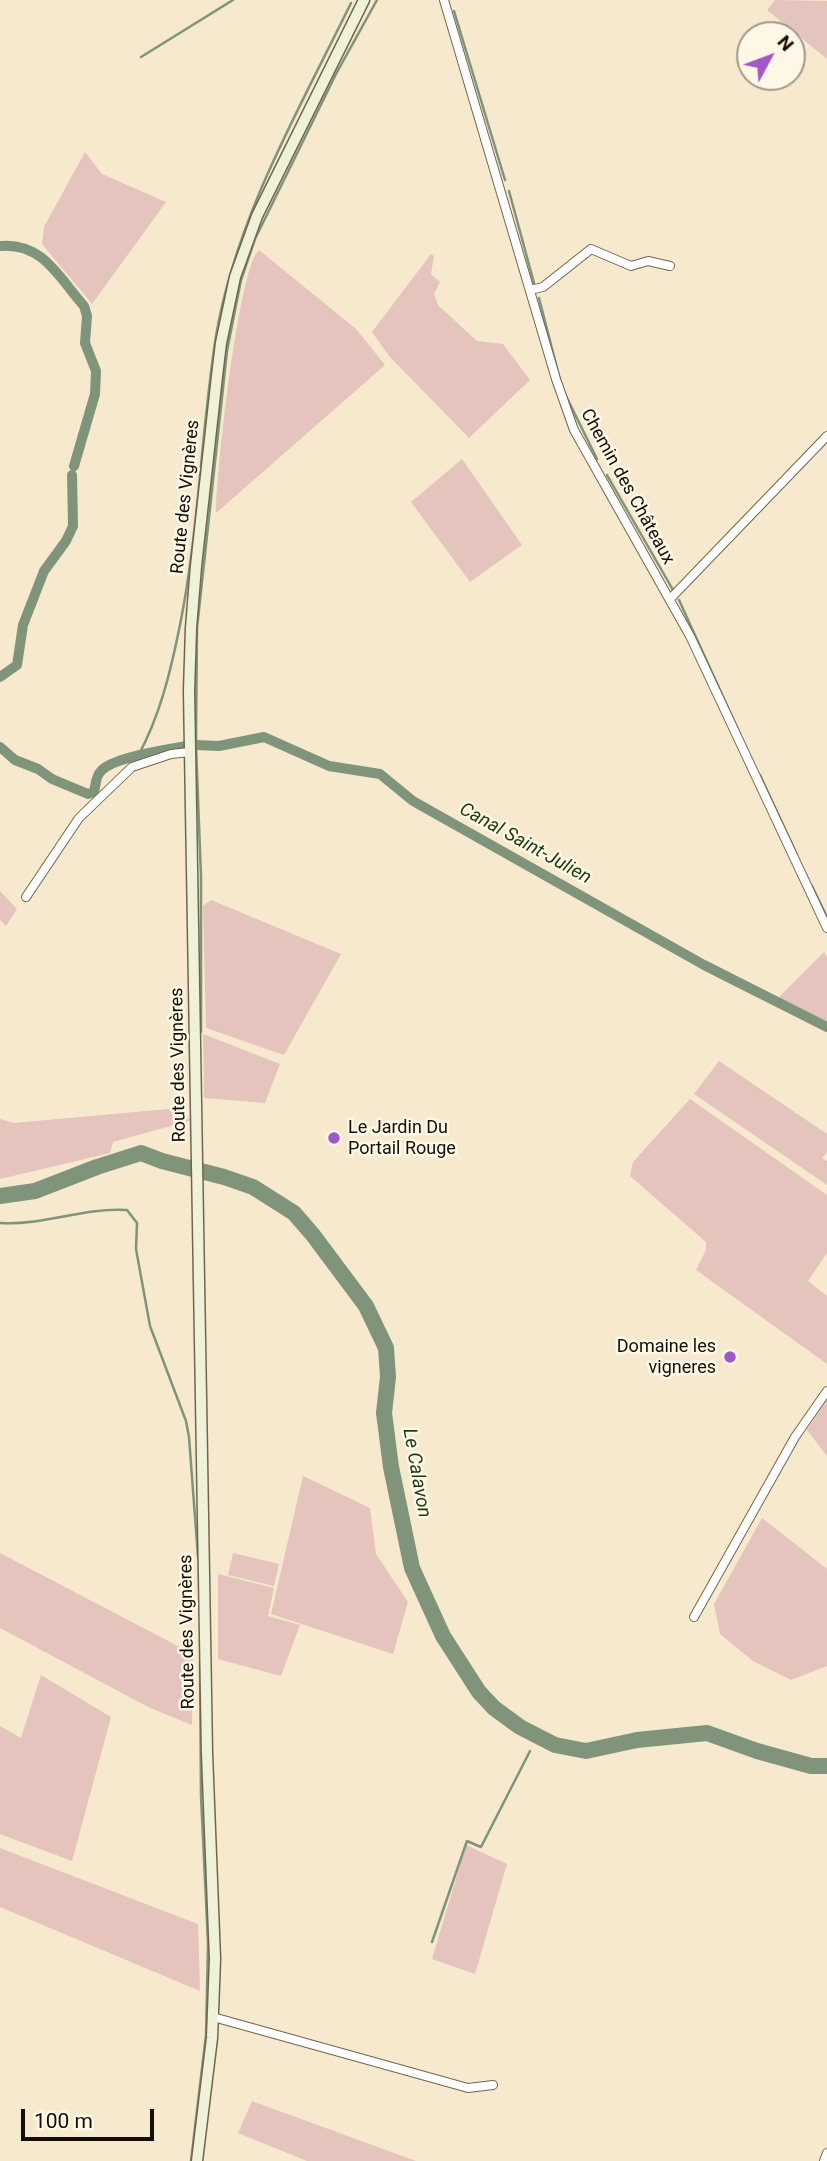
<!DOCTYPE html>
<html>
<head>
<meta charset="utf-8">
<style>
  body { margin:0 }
  #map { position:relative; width:827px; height:2161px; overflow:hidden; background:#f6e9cd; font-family:Roboto,sans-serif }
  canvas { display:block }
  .north { position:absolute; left:736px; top:21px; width:70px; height:70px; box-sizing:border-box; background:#fef7e6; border:2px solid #a09a8c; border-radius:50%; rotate:49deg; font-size:19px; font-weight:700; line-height:28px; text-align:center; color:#140f06 }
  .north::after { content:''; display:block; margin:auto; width:24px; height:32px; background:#a157c9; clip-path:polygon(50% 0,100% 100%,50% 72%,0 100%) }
  .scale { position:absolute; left:21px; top:2109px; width:133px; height:32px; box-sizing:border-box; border:4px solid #140f06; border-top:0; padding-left:9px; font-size:21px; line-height:24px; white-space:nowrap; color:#140f06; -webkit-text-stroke:5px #fef7e6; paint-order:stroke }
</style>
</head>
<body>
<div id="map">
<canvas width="827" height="2161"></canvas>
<div class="north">N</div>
<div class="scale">100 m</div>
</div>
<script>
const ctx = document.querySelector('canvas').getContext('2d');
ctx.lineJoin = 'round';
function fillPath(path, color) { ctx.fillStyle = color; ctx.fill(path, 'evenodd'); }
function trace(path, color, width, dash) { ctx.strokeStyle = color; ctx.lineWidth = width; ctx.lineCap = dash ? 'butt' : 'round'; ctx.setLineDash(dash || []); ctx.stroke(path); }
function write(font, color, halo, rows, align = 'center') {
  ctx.font = font + ' Roboto,sans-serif'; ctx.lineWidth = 5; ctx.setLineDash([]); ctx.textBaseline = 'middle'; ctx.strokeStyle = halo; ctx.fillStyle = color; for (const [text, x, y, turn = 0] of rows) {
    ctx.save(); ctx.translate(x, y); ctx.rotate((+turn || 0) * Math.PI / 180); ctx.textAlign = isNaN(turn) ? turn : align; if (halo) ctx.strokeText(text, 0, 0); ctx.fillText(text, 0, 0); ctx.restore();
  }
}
fillPath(new Path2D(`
  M 775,0 L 827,1 L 827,59 L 767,10 Z
  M 85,152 L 102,174 L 166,202 L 92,304 L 42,244 L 44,227 Z
  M 259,250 L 356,329 L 385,365 L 216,513 C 216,477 238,267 259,250 Z
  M 431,254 L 434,256 L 431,274 L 440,282 L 434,294 L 438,305 L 477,341 L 503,344 L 530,380 L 469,438 L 389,356 L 372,332 Z
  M 462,459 L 522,545 L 470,582 L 411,502 Z
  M 0,891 L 17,909 L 6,926 L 0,920 Z
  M 211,900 L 341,954 L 284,1055 L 206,1028 L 203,906 Z
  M 824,952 L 827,957 L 827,1021 L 804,1014 L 777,999 Z
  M 203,1034 L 280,1064 L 265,1103 L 204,1098 Z
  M 719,1061 L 827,1134 L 827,1152 L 822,1158 L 827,1161 L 827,1185 L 694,1094 Z
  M 690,1099 L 827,1195 L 827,1253 L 808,1281 L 827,1296 L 827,1364 L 696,1270 L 706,1250 L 706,1242 L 630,1176 L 633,1162 Z
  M 168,1109 L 192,1120 L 113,1142 L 110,1153 L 0,1179 L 0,1119 L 14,1123 Z
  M 827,1400 L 827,1456 L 807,1430 Z
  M 303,1476 L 370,1508 L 376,1554 L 408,1602 L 393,1654 L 271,1614 Z
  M 762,1518 L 827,1569 L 827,1666 L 791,1680 L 753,1661 L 720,1634 L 714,1604 Z
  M 0,1553 L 193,1654 L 192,1725 L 148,1707 L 0,1628 Z
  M 233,1553 L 279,1564 L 274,1586 L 228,1575 Z
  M 218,1574 L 274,1588 L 268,1616 L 300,1625 L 281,1676 L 218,1659 Z
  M 41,1675 L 111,1717 L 72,1861 L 0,1834 L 0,1726 L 21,1738 Z
  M 466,1845 L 507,1864 L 475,1974 L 432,1959 Z
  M 0,1848 L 198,1924 L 200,1991 L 0,1907 Z
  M 252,2101 L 416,2161 L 307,2161 L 238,2133 Z`), '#e4c4bd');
trace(new Path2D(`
  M 454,11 L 505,180
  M 141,57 L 233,0
  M 509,191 L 534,283
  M 539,298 L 560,380
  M 566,396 L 597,459
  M 607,475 L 673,590
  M 679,600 L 740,734
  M 138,756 C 160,716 171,670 180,625 C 199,530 201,432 216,336 C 236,217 299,110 351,3
  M 760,775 L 797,855
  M 812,886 L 827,917
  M 201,1032 L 201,877 L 196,745 L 197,628 L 227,351 L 241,280 L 255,239 L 336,74 L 377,0
  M 0,1223 C 43,1226 84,1207 127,1210 L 137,1223 L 136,1249 L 150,1326 L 186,1421 L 189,1437 L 198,1557
  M 432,1942 L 467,1841 L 481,1847 L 530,1751
  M 191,2161 L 206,2035 L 208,1943 L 201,1796 L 200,1662`), '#7f947a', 2.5);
trace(new Path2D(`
  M 0,246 C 43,242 59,278 84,306 L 87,316 L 85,343 L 96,371 L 95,394 L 74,466
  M 0,677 L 17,665 L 23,625 L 44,571 L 66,541 L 73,526 L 72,475
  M 196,745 L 219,746 L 264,737 L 329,766 L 380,774 L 413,801 L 704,965 L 827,1027
  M 0,747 L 15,760 L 38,769 L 52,779 L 88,794 L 94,792 C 96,785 95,777 101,771 C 113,757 167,750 186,746`), '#7f947a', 10);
trace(new Path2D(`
  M 0,1196 L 35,1191 L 97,1167 L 141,1153 L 162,1161 L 224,1177 L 253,1187 L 294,1213 L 313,1235 L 366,1306 L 386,1348 L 388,1377 L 384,1413 L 391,1467 L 412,1568 L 443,1636 L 479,1692 L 494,1708 L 520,1727 L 555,1745 L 586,1751 L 637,1740 L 707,1733 L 757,1751 L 811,1766 L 827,1766`), '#7f947a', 16);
const street = new Path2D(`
  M 444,0 L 556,379 L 574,430 L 690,636 L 827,928
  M 530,290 L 543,287 L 591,249 L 631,266 L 648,261 L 670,266
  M 670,599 L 827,436
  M 26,897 L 79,818 L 132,767 L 171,754 L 190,752
  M 694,1617 L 795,1437 L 827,1391
  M 213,2017 L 468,2088 L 493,2085
  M 824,2161 L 827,2153`);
const secondary = new Path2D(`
  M 197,2161 L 212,2038 L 215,1959 L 207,1753 L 189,691 L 191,628 L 196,566 L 217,376 L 221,343 L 235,277 L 257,216 L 364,0`);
trace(street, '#71664d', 10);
trace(secondary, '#71664d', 13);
trace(street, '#fff', 8);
trace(secondary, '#eff2d8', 10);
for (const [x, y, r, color] of [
  [334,1138,7,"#a157c9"],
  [730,1357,7,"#a157c9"]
]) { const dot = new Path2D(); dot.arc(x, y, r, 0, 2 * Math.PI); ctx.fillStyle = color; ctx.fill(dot); trace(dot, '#fef7e6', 2.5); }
write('18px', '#140f06', '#fef7e6', [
  ["Chemin des Châteaux",627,487,61],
  ["Route des Vignères",186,497,-84],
  ["Route des Vignères",179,1065,-91],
  ["Route des Vignères",188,1632,-91]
]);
write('18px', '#140f06', '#fef7e6', [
  ["Le Jardin Du",348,1128],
  ["Portail Rouge",348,1149],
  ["Domaine les",716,1347,"right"],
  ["vigneres",716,1368,"right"]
], 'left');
write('italic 19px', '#1a3a12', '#fef7e6', [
  ["Canal Saint-Julien",525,844,29],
  ["Le Calavon",416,1473,80]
]);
</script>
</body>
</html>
